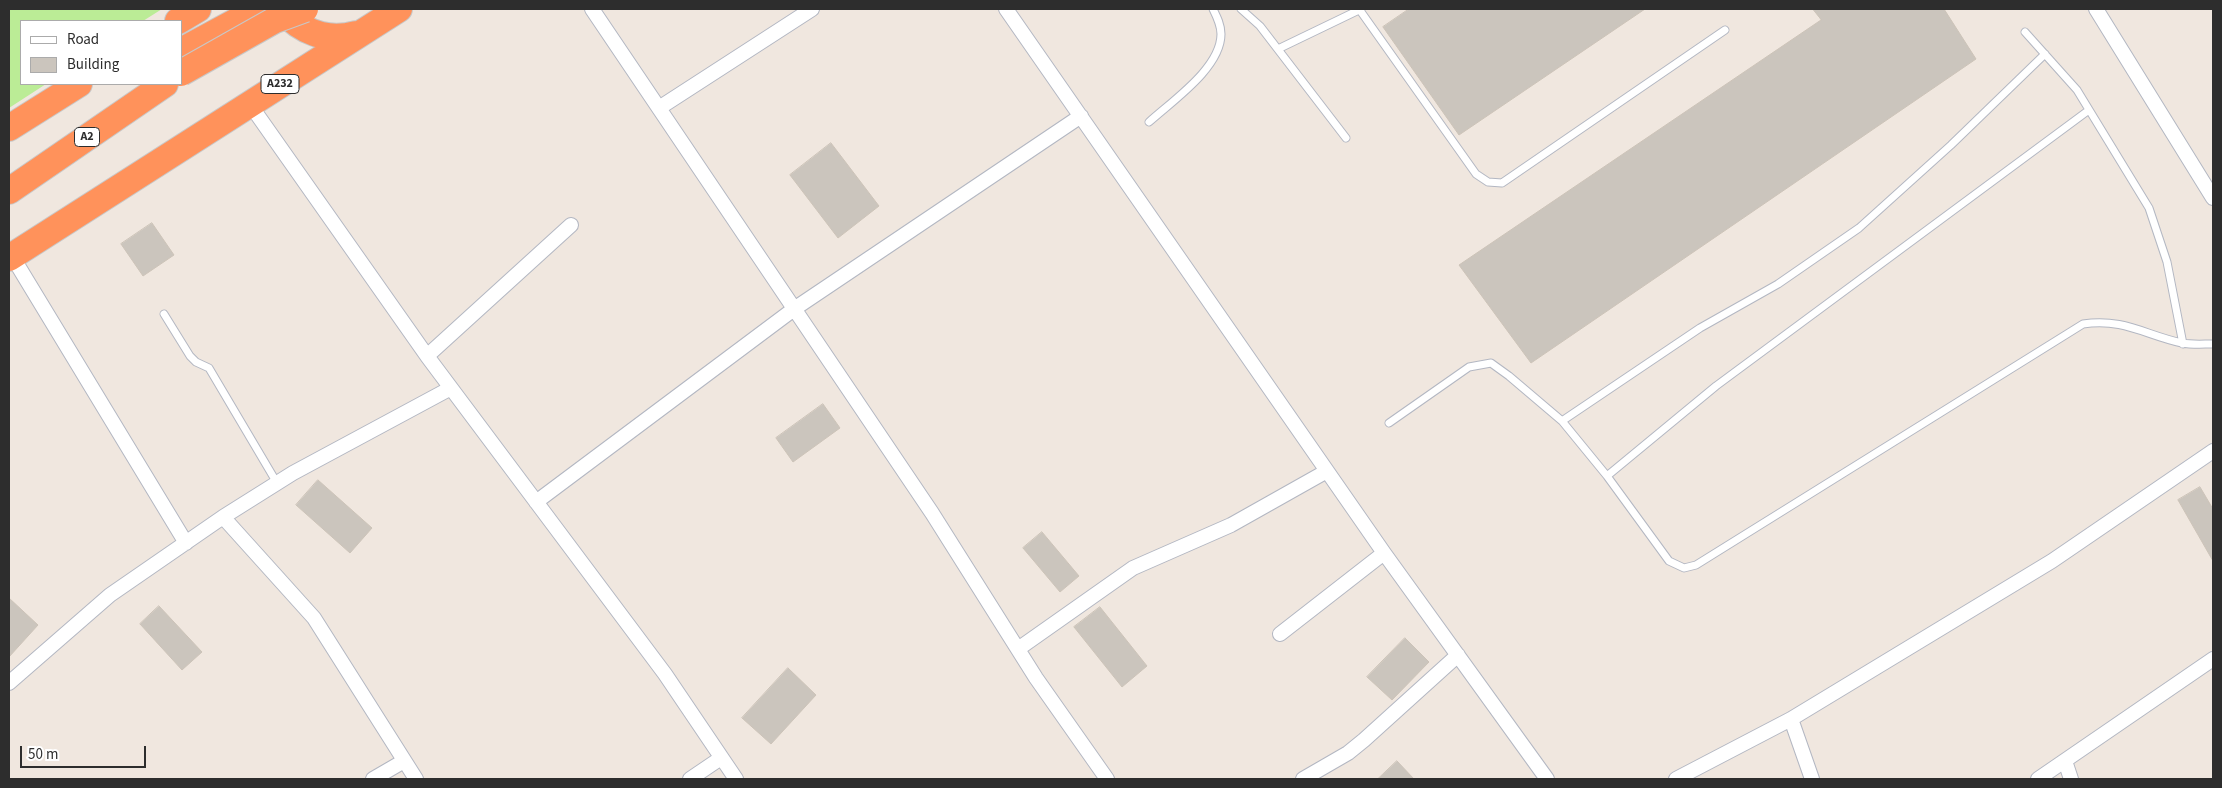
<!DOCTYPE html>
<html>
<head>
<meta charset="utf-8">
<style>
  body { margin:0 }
  #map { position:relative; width:2222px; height:788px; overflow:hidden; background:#f0e7df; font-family:"Source Sans 3",sans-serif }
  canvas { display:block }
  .frame { position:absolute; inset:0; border:10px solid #2d2d2d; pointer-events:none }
  .legend { position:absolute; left:20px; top:20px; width:162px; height:65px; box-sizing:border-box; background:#fff; border:1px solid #ababab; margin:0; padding:6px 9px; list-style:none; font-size:15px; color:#2d2d2d }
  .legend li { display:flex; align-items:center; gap:10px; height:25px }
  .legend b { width:25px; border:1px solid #ababab }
  .scale { position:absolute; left:20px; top:746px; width:126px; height:22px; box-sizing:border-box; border:2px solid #2d2d2d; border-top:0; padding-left:6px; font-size:15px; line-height:18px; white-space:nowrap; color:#2d2d2d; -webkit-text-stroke:4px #fff; paint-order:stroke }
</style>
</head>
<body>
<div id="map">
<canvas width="2222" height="788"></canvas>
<div class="frame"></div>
<ul class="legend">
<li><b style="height:6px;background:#fff"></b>Road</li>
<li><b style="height:14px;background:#cbc5bd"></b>Building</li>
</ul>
<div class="scale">50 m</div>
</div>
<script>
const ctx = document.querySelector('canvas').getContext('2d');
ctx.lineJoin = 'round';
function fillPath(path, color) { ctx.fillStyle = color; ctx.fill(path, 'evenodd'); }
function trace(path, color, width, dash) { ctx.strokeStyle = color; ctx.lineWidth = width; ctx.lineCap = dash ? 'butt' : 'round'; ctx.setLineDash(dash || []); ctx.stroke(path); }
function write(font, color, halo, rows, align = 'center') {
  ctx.font = font + ' "Source Sans 3",sans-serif'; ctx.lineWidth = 4; ctx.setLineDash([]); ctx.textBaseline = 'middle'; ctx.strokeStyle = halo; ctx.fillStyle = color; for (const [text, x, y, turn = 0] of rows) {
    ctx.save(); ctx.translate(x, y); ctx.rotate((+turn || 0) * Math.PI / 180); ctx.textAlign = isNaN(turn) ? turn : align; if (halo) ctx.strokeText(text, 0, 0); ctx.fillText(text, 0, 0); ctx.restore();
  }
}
fillPath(new Path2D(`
  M 9,9 L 162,9 L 143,21 L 21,21 L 21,84 L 46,84 L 9,108 Z`), '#bbec96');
const building = new Path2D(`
  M 1409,9 L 1645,9 L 1459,135 L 1383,27 Z
  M 1813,9 L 1944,9 L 1976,59 L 1531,363 L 1459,265 L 1821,20 Z
  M 831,143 L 879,206 L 838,238 L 790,175 Z
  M 152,223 L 174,255 L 143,276 L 121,244 Z
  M 823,404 L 840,428 L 793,462 L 776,438 Z
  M 318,480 L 372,528 L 350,553 L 296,505 Z
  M 2200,487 L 2213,509 L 2213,561 L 2178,500 Z
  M 1042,532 L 1079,576 L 1060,592 L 1023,548 Z
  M 9,598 L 38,625 L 9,657 Z
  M 159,606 L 202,652 L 182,670 L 140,624 Z
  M 1100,607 L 1147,666 L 1122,687 L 1074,627 Z
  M 1405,638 L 1429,662 L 1392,700 L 1367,677 Z
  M 788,668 L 816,695 L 771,744 L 742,718 Z
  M 1397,761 L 1414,779 L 1378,779 Z`);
fillPath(building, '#cbc5bd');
trace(building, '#ccc3b8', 1);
const lane = new Path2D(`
  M 1241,9 L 1260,26 L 1346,138
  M 1359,9 L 1476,174 L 1488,182 L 1502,183 L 1725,30
  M 2025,32 L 2077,90 L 2149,208 L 2167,262 L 2183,344
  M 1278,49 L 1361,9
  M 1149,122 C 1172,101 1221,68 1221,34 C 1221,25 1217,17 1213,9
  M 164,314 L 190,356 L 196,362 L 209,368 L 277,483
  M 1562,421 L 1700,328 L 1778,284 L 1859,228 L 1951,145 L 2045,54
  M 1389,423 L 1469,367 L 1491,363 L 1509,376 L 1562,421 L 1607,476 L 1669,561 L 1684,568 L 1696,565 L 2083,324 C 2124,318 2145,335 2182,343 C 2192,345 2203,344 2213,344
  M 1607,476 L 1716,386 L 2089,110`);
const street = new Path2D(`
  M 592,9 L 932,513 L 1036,678 L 1107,779
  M 1006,9 L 1384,553 L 1547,779
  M 2096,9 L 2213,198
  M 249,103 L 427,356 L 665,674 L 736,779
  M 659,108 L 812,9
  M 12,256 L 186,543
  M 427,356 L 571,225
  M 536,502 L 794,309 L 1081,116
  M 223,517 L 314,618 L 416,779
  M 1280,634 L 1384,553
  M 1018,649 L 1133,568 L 1231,525 L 1327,471
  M 9,683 L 110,595 L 223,517 L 293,473 L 451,388
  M 1791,719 L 1812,779
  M 2065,761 L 2071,779
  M 373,779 L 404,761
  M 690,779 L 721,758
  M 1303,779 L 1348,753 L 1364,740 L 1458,655
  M 1676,779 L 1791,719 L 2052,561 L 2213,451
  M 2038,779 L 2213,659`);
const highway = new Path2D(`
  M 281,9 C 301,32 326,42 356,34
  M 178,21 L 198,9
  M 181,51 L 259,9
  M 9,128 L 79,84
  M 9,191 L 165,84
  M 9,258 L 399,9`);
trace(lane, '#b3b7c2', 9);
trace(street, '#b3b7c2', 16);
trace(highway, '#c8c8c8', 28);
trace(lane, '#fff', 7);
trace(street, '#fff', 14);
trace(highway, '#ff925b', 26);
const highwayBridge = new Path2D(`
  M 181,73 L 275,20 L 305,9`);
trace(highwayBridge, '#c8c8c8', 28, []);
trace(highwayBridge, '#ff925b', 26);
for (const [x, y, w] of [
  [280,84,38],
  [87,137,25]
]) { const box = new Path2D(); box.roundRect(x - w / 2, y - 9.5, w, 19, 4); ctx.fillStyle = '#fff'; ctx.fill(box); trace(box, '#2d2d2d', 1); }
write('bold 12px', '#2d2d2d', null, [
  ["A232",280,84],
  ["A2",87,137]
]);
</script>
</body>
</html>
